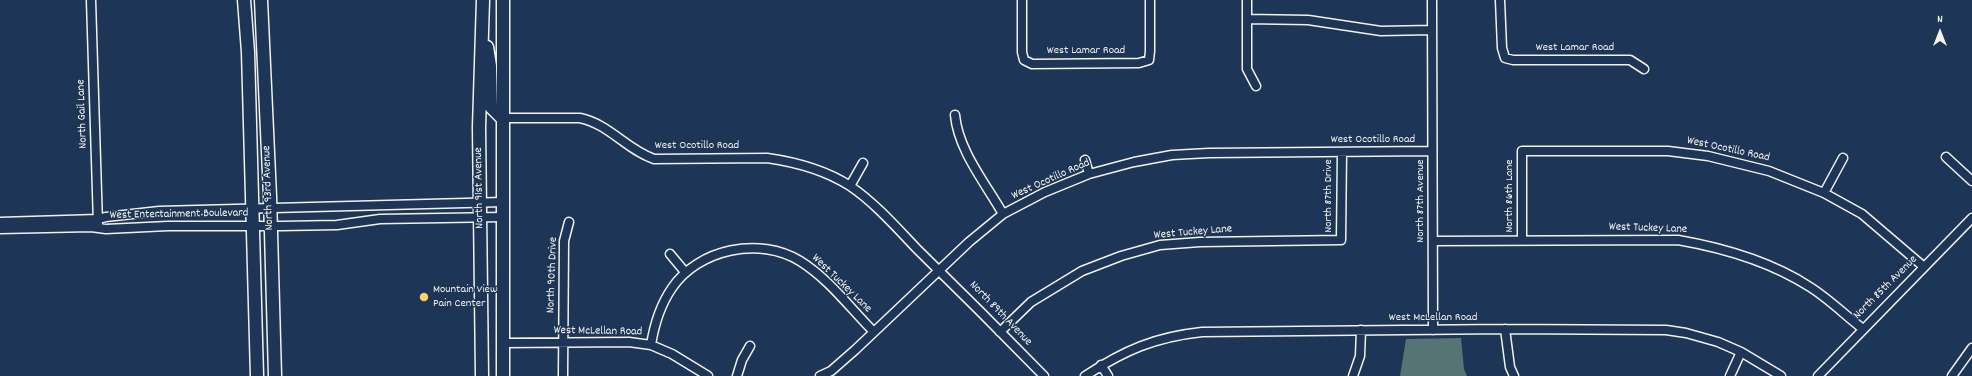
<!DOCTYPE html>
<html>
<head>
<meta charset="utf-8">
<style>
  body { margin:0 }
  #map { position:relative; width:1972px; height:376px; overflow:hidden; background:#1d3557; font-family:Dekko,sans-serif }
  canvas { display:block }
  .north { position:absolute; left:1920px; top:12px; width:40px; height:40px; -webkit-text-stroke:3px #1d3557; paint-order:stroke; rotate:0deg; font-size:11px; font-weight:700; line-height:16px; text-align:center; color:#f4f1e8 }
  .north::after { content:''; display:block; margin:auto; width:14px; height:18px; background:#f4f1e8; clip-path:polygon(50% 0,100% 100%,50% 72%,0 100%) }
</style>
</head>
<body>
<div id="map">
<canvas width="1972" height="376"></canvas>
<div class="north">N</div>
</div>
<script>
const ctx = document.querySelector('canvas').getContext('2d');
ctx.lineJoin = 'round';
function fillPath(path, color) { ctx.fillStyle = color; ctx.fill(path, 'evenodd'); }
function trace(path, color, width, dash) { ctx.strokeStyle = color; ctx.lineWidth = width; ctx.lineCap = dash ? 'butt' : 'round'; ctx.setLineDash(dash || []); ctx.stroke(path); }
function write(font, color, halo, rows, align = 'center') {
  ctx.font = font + ' Dekko,sans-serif'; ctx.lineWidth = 3; ctx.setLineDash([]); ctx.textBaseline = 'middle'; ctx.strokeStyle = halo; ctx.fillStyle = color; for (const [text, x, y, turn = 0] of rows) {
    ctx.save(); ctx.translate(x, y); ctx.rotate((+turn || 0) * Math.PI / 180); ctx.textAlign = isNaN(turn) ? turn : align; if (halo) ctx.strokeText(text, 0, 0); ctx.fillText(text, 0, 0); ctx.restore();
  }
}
fillPath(new Path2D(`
  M 1461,338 L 1464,369 L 1467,376 L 1400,376 L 1406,339 Z`), '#557473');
const street = new Path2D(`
  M 91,0 L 98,224
  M 1022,0 L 1022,52 L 1024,60 L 1032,64 L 1139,63 L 1149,60 L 1150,51 L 1150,0
  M 1247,0 L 1247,69 L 1256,86
  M 1432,0 L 1433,330
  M 1500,0 L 1502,48 L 1505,58 L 1513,60 L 1630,60 L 1644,69
  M 1247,19 L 1308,20 L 1381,31 L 1432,30
  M 955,115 C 958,150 986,184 1003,214
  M 502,118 L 580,118 C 609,124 627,150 654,159 L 767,158 C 795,162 827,171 850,186 C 874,202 897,228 917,249 C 960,291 1002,333 1044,376
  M 1946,157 L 1972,181
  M 1085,160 L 1089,174
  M 850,186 L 863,163
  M 1824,193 L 1843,158
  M 0,222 L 98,219 L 106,217 L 159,211 L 503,202
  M 0,229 L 91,227 L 106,229 L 168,226 L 282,226 L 337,225 L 380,219 L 503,217
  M 1522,240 L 1522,151 L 1668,151 L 1708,156 L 1769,171 L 1824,193 L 1862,214 L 1924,267
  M 1433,241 L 1678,240 C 1724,248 1770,261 1810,287 C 1829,299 1845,315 1863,329
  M 670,254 L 685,272
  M 1505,329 L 1510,367 L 1514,376
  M 1000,332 L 1031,302 L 1082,271 L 1121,256 L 1160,245 L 1200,242 L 1341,240 L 1342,152
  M 503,343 L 629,342 L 651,345 L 672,354 L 708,376
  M 651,345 C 654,326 661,304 672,288 C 698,249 760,236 800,261 C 829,279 850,308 874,332
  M 1101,365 L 1108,376
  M 563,376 L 564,241 L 569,222
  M 737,376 L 742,360 L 750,346
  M 820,376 L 831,371 L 855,350 L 969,242 L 1003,214 L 1045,192 L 1089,174 L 1134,162 L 1172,155 L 1209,153 L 1432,151
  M 1085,376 C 1125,350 1155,337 1202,332 L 1505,329 L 1666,330 L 1686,333 L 1718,342 L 1741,352 L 1781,376
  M 1353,376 L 1360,356 L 1361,330
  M 1730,376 L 1741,352
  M 1818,376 L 1972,218
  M 1952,376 L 1972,348`);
const secondary = new Path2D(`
  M 244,0 L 248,52 L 257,376
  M 261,0 L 270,196 L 275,376
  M 503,0 L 503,376
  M 487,47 L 490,66 L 491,107 L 502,118
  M 482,376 L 479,127 L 483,0`);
trace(street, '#f4f1e8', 11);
trace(secondary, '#f4f1e8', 15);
trace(street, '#1d3557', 8);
trace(secondary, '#1d3557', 12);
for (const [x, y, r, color] of [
  [424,297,5,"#ffd166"]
]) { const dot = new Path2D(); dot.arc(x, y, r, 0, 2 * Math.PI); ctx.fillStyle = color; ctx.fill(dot); trace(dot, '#1d3557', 1.5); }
write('12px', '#f4f1e8', '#1d3557', [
  ["West Lamar Road",1575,48],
  ["West Lamar Road",1086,51],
  ["North Gail Lane",83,114,-92],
  ["West Ocotillo Road",1373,140],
  ["West Ocotillo Road",697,146],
  ["West Ocotillo Road",1728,150,12],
  ["West Ocotillo Road",1051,180,-24],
  ["North 93rd Avenue",269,188,-92],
  ["North 91st Avenue",480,188,-91],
  ["North 87th Drive",1329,196,-90],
  ["North 86th Lane",1510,196,-90],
  ["North 87th Avenue",1421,201,-90],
  ["West Entertainment Boulevard",179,215,-1],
  ["West Tuckey Lane",1648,229,2],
  ["West Tuckey Lane",1193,233,-5],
  ["North 90th Drive",553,275,-88],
  ["West Tuckey Lane",841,284,44],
  ["North 85th Avenue",1886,288,-45],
  ["North 89th Avenue",1000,314,46],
  ["West McLellan Road",1433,318],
  ["West McLellan Road",598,332,1]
]);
write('12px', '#f4f1e8', '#1d3557', [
  ["Mountain View",433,290],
  ["Pain Center",433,304]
], 'left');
</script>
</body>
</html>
